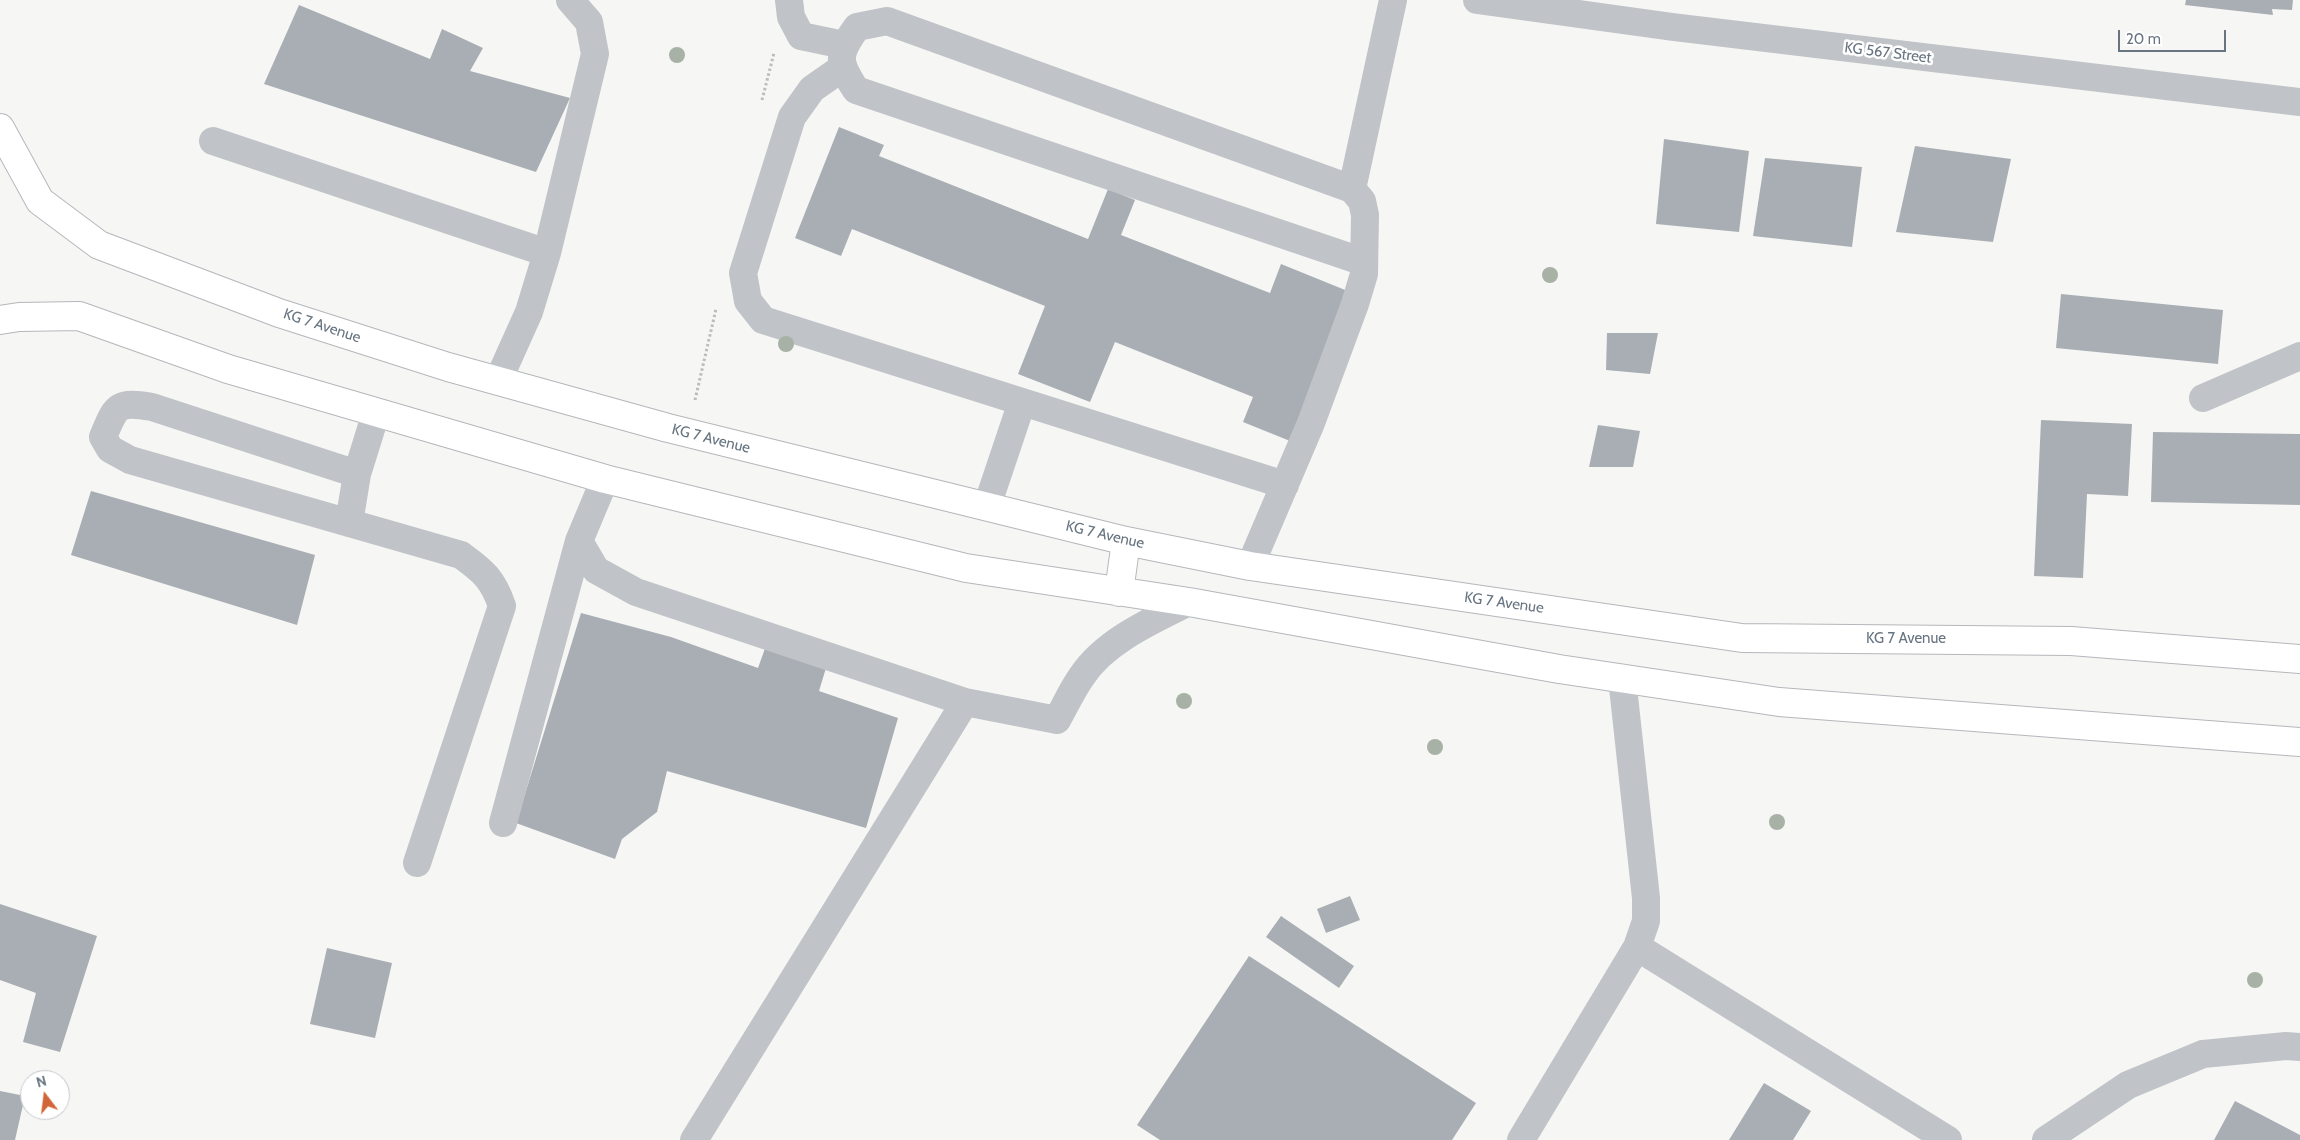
<!DOCTYPE html>
<html>
<head>
<meta charset="utf-8">
<style>
  body { margin:0 }
  #map { position:relative; width:2300px; height:1140px; overflow:hidden; background:#f6f6f4; font-family:Cabin,sans-serif }
  canvas { display:block }
  .north { position:absolute; left:20px; top:1070px; width:50px; height:50px; box-sizing:border-box; background:#fff; border:1px solid #c3c8cd; border-radius:50%; rotate:345deg; font-size:14px; font-weight:700; line-height:20px; text-align:center; color:#687581 }
  .north::after { content:''; display:block; margin:auto; width:18px; height:22px; background:#d16638; clip-path:polygon(50% 0,100% 100%,50% 72%,0 100%) }
  .scale { position:absolute; left:2118px; top:30px; width:108px; height:22px; box-sizing:border-box; border:2px solid #687581; border-top:0; padding-left:6px; font-size:15px; line-height:18px; white-space:nowrap; color:#687581; -webkit-text-stroke:4px #fff; paint-order:stroke }
</style>
</head>
<body>
<div id="map">
<canvas width="2300" height="1140"></canvas>
<div class="north">N</div>
<div class="scale">20 m</div>
</div>
<script>
const ctx = document.querySelector('canvas').getContext('2d');
ctx.lineJoin = 'round';
function fillPath(path, color) { ctx.fillStyle = color; ctx.fill(path, 'evenodd'); }
function trace(path, color, width, dash) { ctx.strokeStyle = color; ctx.lineWidth = width; ctx.lineCap = dash ? 'butt' : 'round'; ctx.setLineDash(dash || []); ctx.stroke(path); }
function write(font, color, halo, rows, align = 'center') {
  ctx.font = font + ' Cabin,sans-serif'; ctx.lineWidth = 5; ctx.setLineDash([]); ctx.textBaseline = 'middle'; ctx.strokeStyle = halo; ctx.fillStyle = color; for (const [text, x, y, turn = 0] of rows) {
    ctx.save(); ctx.translate(x, y); ctx.rotate((+turn || 0) * Math.PI / 180); ctx.textAlign = isNaN(turn) ? turn : align; if (halo) ctx.strokeText(text, 0, 0); ctx.fillText(text, 0, 0); ctx.restore();
  }
}
fillPath(new Path2D(`
  M 2186,0 L 2293,0 L 2292,10 L 2272,9 L 2273,15 L 2185,5 Z
  M 299,5 L 430,59 L 442,29 L 483,48 L 470,71 L 570,98 L 536,172 L 264,84 Z
  M 839,127 L 884,145 L 879,156 L 1088,239 L 1108,189 L 1135,200 L 1121,235 L 1270,293 L 1281,264 L 1355,294 L 1295,443 L 1243,422 L 1253,397 L 1115,342 L 1090,402 L 1018,374 L 1045,306 L 852,229 L 841,256 L 795,238 Z
  M 1664,139 L 1749,151 L 1739,232 L 1656,224 Z
  M 1915,146 L 2011,159 L 1993,242 L 1896,232 Z
  M 1765,158 L 1862,167 L 1852,247 L 1753,236 Z
  M 2061,294 L 2223,310 L 2218,364 L 2056,348 Z
  M 1607,333 L 1658,333 L 1650,374 L 1606,370 Z
  M 2041,420 L 2132,424 L 2128,496 L 2087,494 L 2083,578 L 2034,576 Z
  M 1598,425 L 1640,431 L 1633,467 L 1589,467 Z
  M 2153,432 L 2300,434 L 2300,505 L 2151,502 Z
  M 91,491 L 315,555 L 297,625 L 71,555 Z
  M 581,613 L 671,637 L 758,668 L 768,640 L 829,658 L 819,691 L 898,718 L 866,828 L 667,771 L 657,812 L 622,839 L 615,859 L 516,823 Z
  M 1350,896 L 1360,920 L 1326,933 L 1317,909 Z
  M 0,904 L 97,936 L 60,1052 L 23,1042 L 36,993 L 0,980 Z
  M 1281,916 L 1354,966 L 1339,988 L 1266,937 Z
  M 327,948 L 392,963 L 375,1038 L 310,1024 Z
  M 1249,956 L 1476,1103 L 1452,1140 L 1160,1140 L 1137,1125 Z
  M 1764,1083 L 1811,1111 L 1793,1140 L 1729,1140 Z
  M 0,1091 L 25,1096 L 15,1140 L 0,1140 Z
  M 2235,1101 L 2300,1135 L 2300,1140 L 2214,1140 Z`), '#a8aeb3');
const major = new Path2D(`
  M 0,128 L 40,201 L 99,245 L 279,313 L 448,367 L 668,428 L 1126,541 L 1250,566 L 1742,638 L 2071,641 L 2300,659
  M 0,320 L 19,317 L 79,316 L 228,369 L 605,479 L 966,568 L 1189,602 L 1559,669 L 1779,702 L 2300,742
  M 1119,592 L 1126,541`);
trace(major, '#b4b7bb', 30);
trace(new Path2D(`
  M 762,100 L 774,53
  M 695,400 L 716,309`), '#babcbe', 3, [2.5, 2.5]);
trace(new Path2D(`
  M 789,0 L 791,17 L 801,36 L 844,45
  M 1477,0 L 1673,27 L 2300,102
  M 842,68 L 812,89 L 792,117 L 743,273 L 748,301 L 763,320 L 1285,485
  M 213,141 L 547,253
  M 1352,189 L 1393,0
  M 498,381 L 529,312 L 547,253 L 595,54 L 589,22 L 570,0
  M 2203,398 L 2300,356
  M 357,474 L 152,407 C 116,401 116,406 103,437 L 110,449 L 130,460 L 461,555 C 483,571 493,579 502,606 L 417,863
  M 605,479 L 579,541 L 596,570 L 636,592 L 965,702 L 1057,720 C 1065,706 1072,690 1082,676 C 1105,641 1153,620 1189,602
  M 987,506 L 1022,402
  M 349,523 L 357,474 L 376,413
  M 1250,566 L 1311,423 L 1355,304 L 1364,274 L 1365,215 L 1362,201 L 1352,189 L 887,21 L 857,27 C 836,56 838,62 856,90 L 1364,262
  M 503,823 L 579,541
  M 1637,947 L 1948,1140
  M 694,1140 L 965,702
  M 1521,1140 L 1637,947 L 1646,921 L 1646,898 L 1622,678
  M 2046,1140 L 2128,1085 L 2203,1054 L 2286,1046 L 2300,1047`), '#c0c3c7', 28);
trace(major, '#fff', 28);
ctx.fillStyle = '#a8b1a6';
for (const [x, y] of [
  [677,55],
  [1550,275],
  [786,344],
  [1184,701],
  [1435,747],
  [1777,822],
  [2255,980]
]) { ctx.beginPath(); ctx.arc(x, y, 8, 0, 2 * Math.PI); ctx.fill(); }
write('15px', '#687581', '#fff', [
  ["KG 567 Street",1888,53,7],
  ["KG 7 Avenue",322,326,18],
  ["KG 7 Avenue",711,439,14],
  ["KG 7 Avenue",1105,535,13],
  ["KG 7 Avenue",1504,603,8],
  ["KG 7 Avenue",1906,639]
]);
</script>
</body>
</html>
